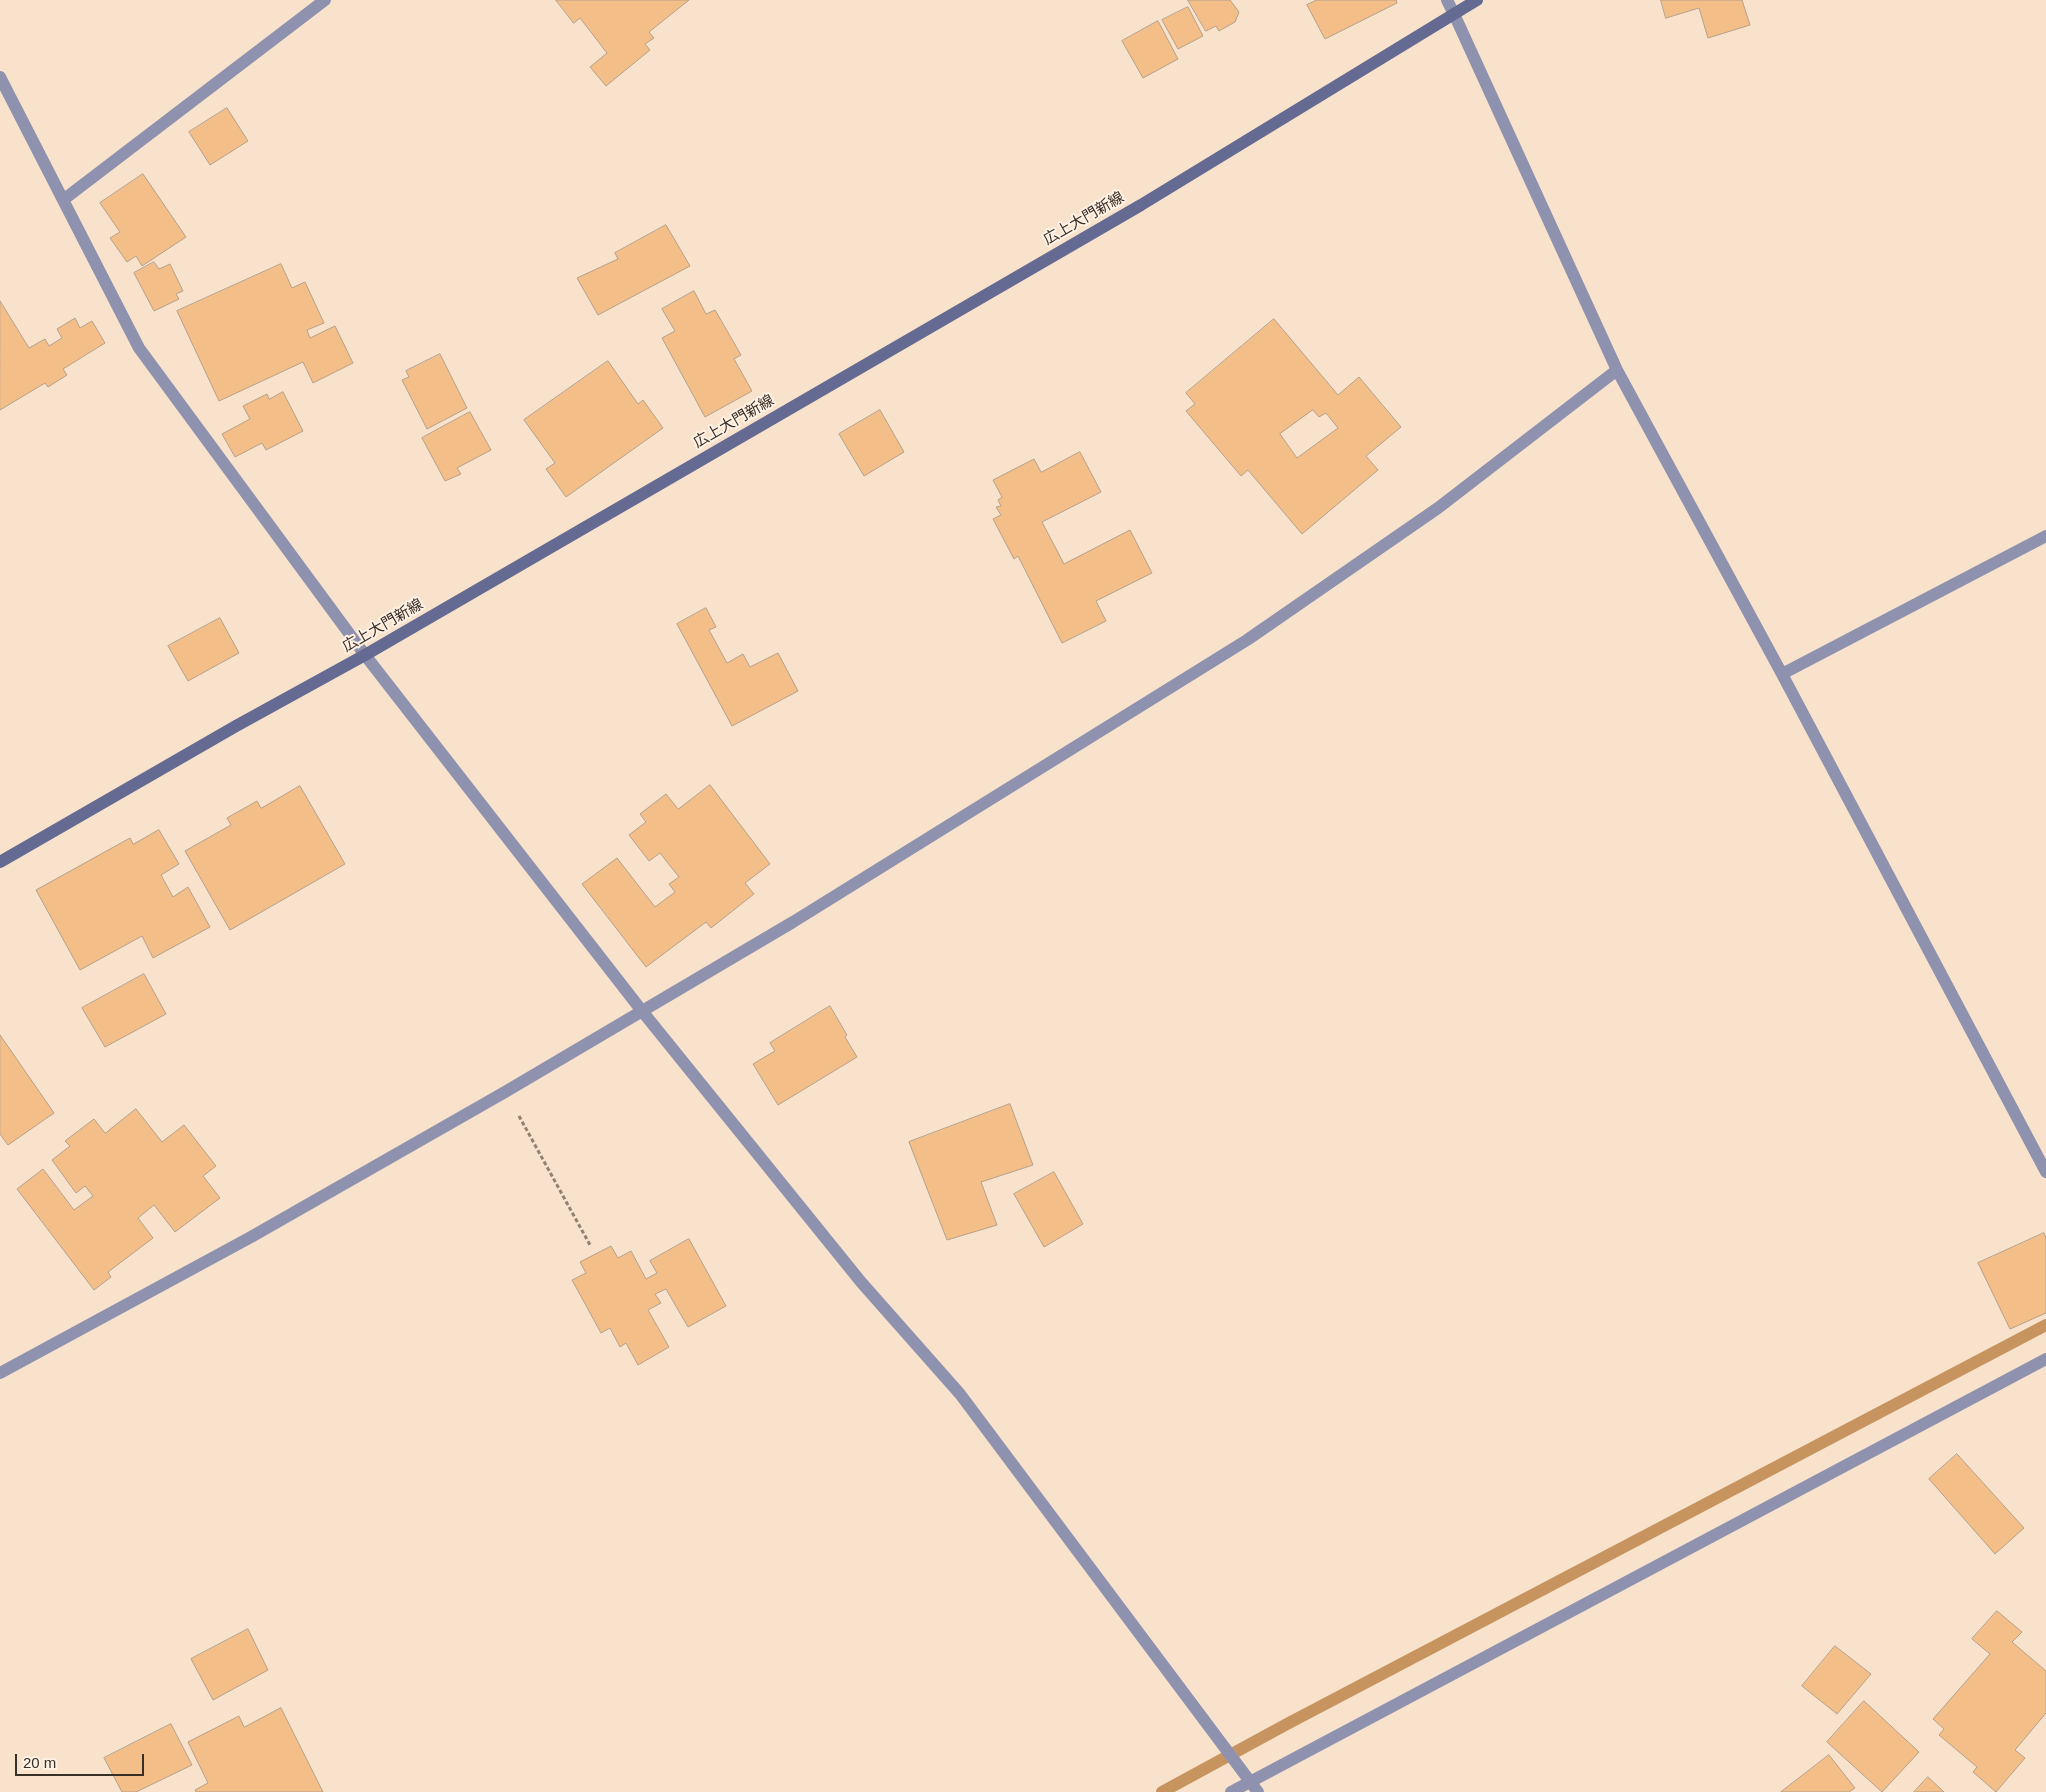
<!DOCTYPE html>
<html>
<head>
<meta charset="utf-8">
<style>
  body { margin:0 }
  #map { position:relative; width:2046px; height:1792px; overflow:hidden; background:#f8e2cc; font-family:Arial,sans-serif }
  canvas { display:block }
  .scale { position:absolute; left:15px; top:1754px; width:129px; height:22px; box-sizing:border-box; border:2px solid #382f27; border-top:0; padding-left:6px; font-size:15px; line-height:18px; white-space:nowrap; color:#382f27; -webkit-text-stroke:4px #fff1e4; paint-order:stroke }
</style>
</head>
<body>
<div id="map">
<canvas width="2046" height="1792"></canvas>
<div class="scale">20 m</div>
</div>
<script>
const ctx = document.querySelector('canvas').getContext('2d');
ctx.lineJoin = 'round';
function trace(path, color, width, dash) { ctx.strokeStyle = color; ctx.lineWidth = width; ctx.lineCap = dash ? 'butt' : 'round'; ctx.setLineDash(dash || []); ctx.stroke(path); }
function fillPath(path, color) { ctx.fillStyle = color; ctx.fill(path, 'evenodd'); }
function write(font, color, halo, rows, align = 'center') {
  ctx.font = font + ' Arial,"Noto Sans JP",sans-serif'; ctx.lineWidth = 4; ctx.setLineDash([]); ctx.textBaseline = 'middle'; ctx.strokeStyle = halo; ctx.fillStyle = color; for (const [text, x, y, turn = 0] of rows) {
    ctx.save(); ctx.translate(x, y); ctx.rotate((+turn || 0) * Math.PI / 180); ctx.textAlign = isNaN(turn) ? turn : align; if (halo) ctx.strokeText(text, 0, 0); ctx.fillText(text, 0, 0); ctx.restore();
  }
}
trace(new Path2D(`
  M 1162,1792 L 1287,1724 L 2046,1325`), '#c7945f', 12);
const building = new Path2D(`
  M 556,0 L 689,0 L 649,32 L 654,38 L 645,44 L 650,50 L 606,86 L 590,67 L 607,53 L 580,18 L 574,23 Z
  M 1188,0 L 1230,0 L 1239,12 L 1235,22 L 1219,31 L 1216,26 L 1206,31 Z
  M 1317,0 L 1396,0 L 1397,3 L 1325,39 L 1307,5 Z
  M 1661,0 L 1742,0 L 1750,25 L 1708,38 L 1699,8 L 1666,18 Z
  M 1188,7 L 1203,36 L 1178,49 L 1162,20 Z
  M 1158,21 L 1178,59 L 1143,78 L 1122,41 Z
  M 227,108 L 248,141 L 210,165 L 189,132 Z
  M 143,174 L 186,237 L 142,266 L 136,256 L 127,262 L 110,238 L 120,232 L 100,203 Z
  M 666,225 L 690,266 L 598,315 L 577,278 L 618,259 L 615,253 Z
  M 154,262 L 159,269 L 170,264 L 183,291 L 176,294 L 179,299 L 154,311 L 134,273 Z
  M 281,264 L 292,288 L 305,282 L 324,323 L 307,330 L 310,338 L 335,326 L 353,363 L 313,383 L 303,362 L 219,401 L 177,311 Z
  M 694,291 L 706,314 L 715,310 L 741,355 L 734,359 L 752,391 L 705,417 L 662,338 L 675,331 L 662,309 Z
  M 0,301 L 29,348 L 45,339 L 49,346 L 62,338 L 57,329 L 75,318 L 80,328 L 92,321 L 105,343 L 63,369 L 67,375 L 48,387 L 45,383 L 0,410 Z
  M 1274,319 L 1338,395 L 1359,377 L 1401,427 L 1366,456 L 1378,470 L 1302,534 L 1248,470 L 1241,476 L 1186,411 L 1195,404 L 1186,393 ZM 1313,410 L 1319,417 L 1326,413 L 1338,428 L 1297,458 L 1280,434 Z
  M 440,354 L 467,408 L 427,429 L 402,380 L 409,377 L 406,371 Z
  M 608,361 L 638,404 L 643,400 L 663,428 L 566,497 L 546,469 L 555,463 L 524,420 Z
  M 283,392 L 303,431 L 266,450 L 262,443 L 235,457 L 222,434 L 250,419 L 243,406 L 267,394 L 269,399 Z
  M 880,410 L 904,452 L 864,476 L 839,434 Z
  M 470,412 L 491,450 L 457,468 L 461,474 L 445,481 L 422,438 Z
  M 1080,452 L 1101,492 L 1042,522 L 1064,564 L 1130,530 L 1152,573 L 1096,601 L 1106,621 L 1062,643 L 1018,556 L 1014,559 L 993,519 L 1001,515 L 996,507 L 1001,506 L 998,500 L 1002,497 L 993,480 L 1034,459 L 1041,472 Z
  M 706,608 L 716,627 L 709,630 L 727,663 L 743,654 L 750,667 L 778,653 L 798,691 L 732,726 L 677,624 Z
  M 220,618 L 239,653 L 188,681 L 168,646 Z
  M 710,785 L 770,864 L 745,883 L 754,894 L 711,928 L 706,922 L 646,967 L 582,884 L 617,858 L 655,907 L 675,892 L 669,884 L 679,877 L 660,853 L 649,861 L 629,835 L 646,822 L 640,814 L 666,794 L 678,809 Z
  M 300,786 L 345,864 L 230,930 L 185,851 L 231,825 L 227,818 L 257,801 L 261,808 Z
  M 159,830 L 179,864 L 161,875 L 173,897 L 188,887 L 210,927 L 153,958 L 142,936 L 80,970 L 36,890 L 130,838 L 133,844 Z
  M 144,974 L 166,1014 L 105,1047 L 82,1008 Z
  M 830,1006 L 847,1035 L 845,1037 L 857,1057 L 778,1105 L 753,1064 L 775,1051 L 770,1043 Z
  M 0,1035 L 54,1113 L 8,1145 L 0,1134 Z
  M 1010,1104 L 1033,1165 L 981,1182 L 997,1225 L 947,1240 L 909,1142 Z
  M 136,1109 L 162,1142 L 184,1125 L 216,1166 L 203,1176 L 220,1198 L 175,1232 L 154,1205 L 138,1218 L 153,1238 L 108,1272 L 111,1277 L 94,1290 L 17,1189 L 43,1169 L 74,1210 L 93,1196 L 85,1186 L 76,1193 L 52,1160 L 70,1146 L 65,1141 L 94,1119 L 105,1133 Z
  M 1054,1172 L 1083,1224 L 1044,1247 L 1014,1194 Z
  M 2044,1233 L 2046,1238 L 2046,1313 L 2010,1329 L 1978,1263 Z
  M 689,1239 L 726,1306 L 688,1327 L 666,1289 L 655,1294 L 661,1303 L 648,1310 L 669,1347 L 638,1365 L 626,1343 L 620,1347 L 610,1328 L 601,1333 L 572,1280 L 586,1273 L 580,1262 L 611,1246 L 618,1258 L 631,1251 L 646,1279 L 657,1273 L 650,1261 Z
  M 1957,1454 L 2024,1528 L 1995,1554 L 1929,1479 Z
  M 1997,1611 L 2022,1632 L 2012,1642 L 2046,1671 L 2046,1713 L 2015,1750 L 2025,1758 L 1996,1792 L 1973,1772 L 1977,1767 L 1939,1735 L 1944,1729 L 1933,1719 L 1990,1654 L 1972,1639 Z
  M 248,1629 L 268,1670 L 213,1700 L 191,1659 Z
  M 1835,1646 L 1871,1674 L 1837,1714 L 1802,1686 Z
  M 1864,1701 L 1919,1752 L 1882,1792 L 1827,1742 Z
  M 281,1708 L 323,1792 L 196,1792 L 195,1790 L 208,1783 L 188,1742 L 239,1716 L 244,1727 Z
  M 171,1724 L 192,1765 L 136,1792 L 122,1792 L 104,1758 Z
  M 1829,1755 L 1855,1788 L 1849,1792 L 1781,1792 Z
  M 1928,1777 L 1944,1792 L 1914,1792 Z`);
fillPath(building, '#f3be88');
trace(building, '#b5a08b', 1);
trace(new Path2D(`
  M 519,1116 L 590,1245`), '#908173', 3, [4, 2.5]);
trace(new Path2D(`
  M 1454,14 L 1617,370 L 1782,674 L 2046,1172
  M 0,77 L 139,348 L 365,655 L 642,1011 L 861,1282 L 960,1394 L 1258,1792
  M 63,200 L 325,0
  M 1782,674 L 2046,536
  M 0,1373 L 251,1237 L 505,1092 L 793,922 L 1247,640 L 1438,508 L 1617,370`), '#8e92ae', 12);
trace(new Path2D(`
  M 1447,0 L 1454,14
  M 1231,1792 L 2046,1359`), '#8e92ae', 12);
trace(new Path2D(`
  M 0,862 L 236,726 L 365,655 L 1141,205 L 1477,0`), '#656a92', 12);
write('15px', '#382f27', '#fff1e4', [
  ["広上大門新線",1084,219,-30],
  ["広上大門新線",734,422,-30],
  ["広上大門新線",383,626,-30]
]);
</script>
</body>
</html>
